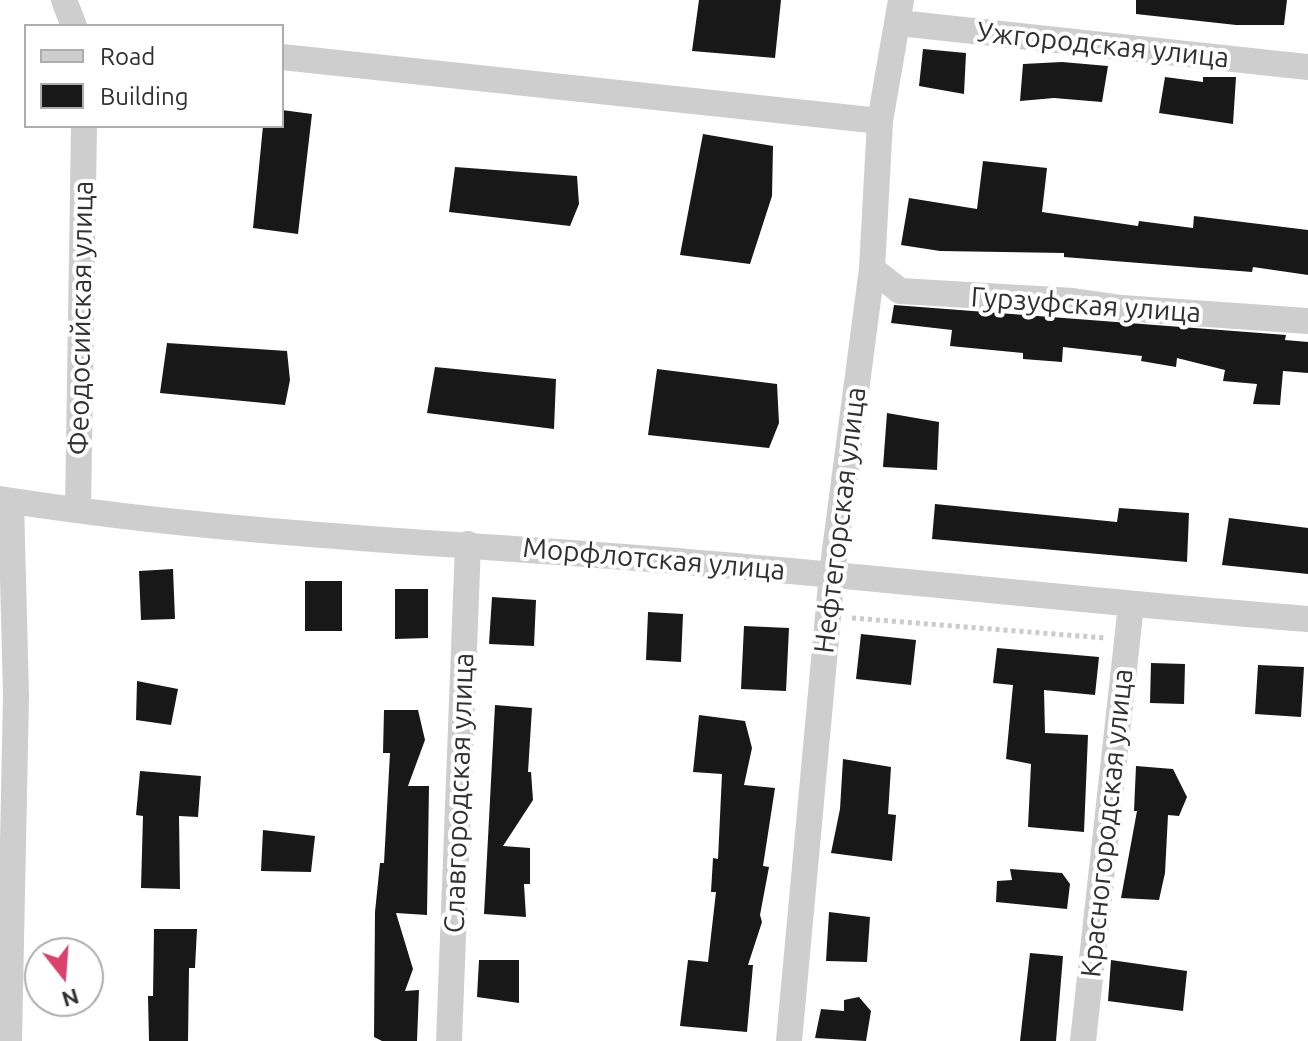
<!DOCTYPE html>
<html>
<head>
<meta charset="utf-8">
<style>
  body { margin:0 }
  #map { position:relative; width:1308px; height:1041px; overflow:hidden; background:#fff; font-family:Ubuntu,sans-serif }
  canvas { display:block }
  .legend { position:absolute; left:24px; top:24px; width:260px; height:104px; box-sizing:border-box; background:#fff; border:2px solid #adadad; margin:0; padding:10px 14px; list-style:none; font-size:24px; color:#313131 }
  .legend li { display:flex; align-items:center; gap:16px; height:40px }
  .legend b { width:40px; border:2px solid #adadad }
  .north { position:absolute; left:24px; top:937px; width:80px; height:80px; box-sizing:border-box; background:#fff; border:2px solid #adadad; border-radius:50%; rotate:163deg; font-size:22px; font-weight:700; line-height:32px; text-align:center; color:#313131 }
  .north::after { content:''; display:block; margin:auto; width:28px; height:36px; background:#da416c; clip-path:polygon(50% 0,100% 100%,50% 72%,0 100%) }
</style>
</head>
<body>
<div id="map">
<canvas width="1308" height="1041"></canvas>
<ul class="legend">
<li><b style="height:10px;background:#cecece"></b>Road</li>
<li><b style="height:22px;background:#181818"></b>Building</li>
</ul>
<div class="north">N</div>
</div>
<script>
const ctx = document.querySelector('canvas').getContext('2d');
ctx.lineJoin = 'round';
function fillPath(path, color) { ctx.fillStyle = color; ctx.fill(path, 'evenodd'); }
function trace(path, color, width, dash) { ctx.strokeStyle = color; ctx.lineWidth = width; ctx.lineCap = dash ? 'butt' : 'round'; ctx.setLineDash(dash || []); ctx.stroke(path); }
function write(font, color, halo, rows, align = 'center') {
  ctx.font = font + ' Ubuntu,sans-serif'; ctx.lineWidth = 8; ctx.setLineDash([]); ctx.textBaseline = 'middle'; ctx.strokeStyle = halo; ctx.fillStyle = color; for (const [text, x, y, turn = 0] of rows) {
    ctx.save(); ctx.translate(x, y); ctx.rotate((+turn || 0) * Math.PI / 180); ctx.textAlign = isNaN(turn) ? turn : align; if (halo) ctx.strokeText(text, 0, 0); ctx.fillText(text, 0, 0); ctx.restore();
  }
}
fillPath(new Path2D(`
  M 699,0 L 781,0 L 775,58 L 692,51 Z
  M 1136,0 L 1287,0 L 1284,25 L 1236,25 L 1136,14 Z
  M 923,49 L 966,53 L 964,94 L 919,86 Z
  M 1062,62 L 1108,66 L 1102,102 L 1054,98 L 1020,101 L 1023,64 Z
  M 1165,77 L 1203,82 L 1203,77 L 1236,77 L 1233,124 L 1159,113 Z
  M 282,110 L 312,114 L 298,234 L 253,228 L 263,126 L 282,126 Z
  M 703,134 L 773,146 L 772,196 L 750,264 L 680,255 Z
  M 983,161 L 1047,168 L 1042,212 L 1138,226 L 1139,221 L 1193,228 L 1194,216 L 1308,230 L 1308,275 L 1253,267 L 1252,272 L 1064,257 L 1064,253 L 940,251 L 901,245 L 909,198 L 977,209 Z
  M 455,167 L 577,176 L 579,204 L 570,226 L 449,212 Z
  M 894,305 L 1286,335 L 1285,340 L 1308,342 L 1308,373 L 1283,371 L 1280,405 L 1253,404 L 1257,384 L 1223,381 L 1225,370 L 1177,358 L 1176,367 L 1141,361 L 1142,356 L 1063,347 L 1062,362 L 1023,359 L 1023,353 L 950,346 L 952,330 L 891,323 Z
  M 167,343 L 287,351 L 290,380 L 285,405 L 160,393 Z
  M 435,367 L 556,379 L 554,429 L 427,413 Z
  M 657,369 L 777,384 L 779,423 L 769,448 L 648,435 Z
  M 887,413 L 939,422 L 937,470 L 883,467 Z
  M 935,504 L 1117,522 L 1119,508 L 1189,513 L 1187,562 L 932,539 Z
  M 1229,518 L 1308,528 L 1308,574 L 1222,565 Z
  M 173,569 L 175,619 L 141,620 L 139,571 Z
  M 305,581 L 342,581 L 342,631 L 305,631 Z
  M 395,589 L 428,589 L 428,638 L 395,639 Z
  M 492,597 L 536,600 L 534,646 L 489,644 Z
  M 648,612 L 683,614 L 681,662 L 646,660 Z
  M 744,626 L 789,628 L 786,691 L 741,689 Z
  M 861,634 L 916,640 L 911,685 L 856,679 Z
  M 997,648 L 1099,657 L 1095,695 L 1044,690 L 1045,733 L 1088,735 L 1084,832 L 1028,827 L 1031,764 L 1006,759 L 1013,685 L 993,683 Z
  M 1151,663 L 1185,664 L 1184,704 L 1150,703 Z
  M 1258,665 L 1304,667 L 1301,717 L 1255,714 Z
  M 137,681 L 178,689 L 171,725 L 136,720 Z
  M 495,705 L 532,708 L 528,772 L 531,772 L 533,800 L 503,846 L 530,848 L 530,884 L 524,884 L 526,917 L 484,914 Z
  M 384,710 L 418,710 L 425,740 L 408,786 L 429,786 L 427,915 L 396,913 L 413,969 L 405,991 L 419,990 L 417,1041 L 382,1041 L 374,1037 L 375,912 L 380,863 L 384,863 L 390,753 L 383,753 Z
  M 699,715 L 745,721 L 752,748 L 744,785 L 775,788 L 763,866 L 769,867 L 760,915 L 762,922 L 748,965 L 753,965 L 747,1032 L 680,1026 L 688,960 L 708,962 L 716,892 L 711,892 L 713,858 L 718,859 L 722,774 L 693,772 Z
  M 843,759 L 891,767 L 888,814 L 896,815 L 892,861 L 831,853 L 840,809 Z
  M 1136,766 L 1173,769 L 1187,797 L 1179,816 L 1168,815 L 1165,873 L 1159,900 L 1121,898 L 1137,811 L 1134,811 Z
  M 140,771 L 201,776 L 198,817 L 179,816 L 180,889 L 141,888 L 143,816 L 136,815 Z
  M 263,830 L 315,836 L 311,872 L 261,871 Z
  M 1010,869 L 1062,873 L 1070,884 L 1067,909 L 996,902 L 997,881 L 1012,880 Z
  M 829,912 L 870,917 L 867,962 L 826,961 Z
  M 154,929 L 197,929 L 195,968 L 189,968 L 188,1041 L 149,1041 L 148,996 L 153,996 Z
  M 1030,953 L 1063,956 L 1056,1041 L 1020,1041 Z
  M 479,960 L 519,960 L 519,1003 L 477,997 Z
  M 1111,960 L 1187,971 L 1183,1011 L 1108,1001 Z
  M 859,997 L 871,1011 L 866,1041 L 815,1038 L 821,1009 L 844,1011 L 844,1000 Z`), '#181818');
trace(new Path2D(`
  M 852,618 L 1105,638`), '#cbcbcb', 5, [4, 4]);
trace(new Path2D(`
  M 64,0 L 74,26
  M 899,23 L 1308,67
  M 282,57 L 880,121
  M 872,269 L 900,291 L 1073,301 L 1122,308 L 1308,321
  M 0,499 C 215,533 434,542 651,559 C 870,576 1089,602 1308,619
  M 78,510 L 84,126
  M 9,1041 L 16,695 L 11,501
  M 449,1041 L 468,544
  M 789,1041 L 832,573 L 872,269 L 880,121 L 901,0
  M 1083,1041 L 1131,605`), '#cecece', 26);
write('28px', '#313131', '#fff', [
  ["Ужгородская улица",1103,45,6],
  ["Гурзуфская улица",1086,305,4],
  ["Феодосийская улица",81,318,-89],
  ["Нефтегорская улица",840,520,-83],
  ["Морфлотская улица",654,559,5],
  ["Славгородская улица",459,793,-88],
  ["Красногородская улица",1107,823,-84]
]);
</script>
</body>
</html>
